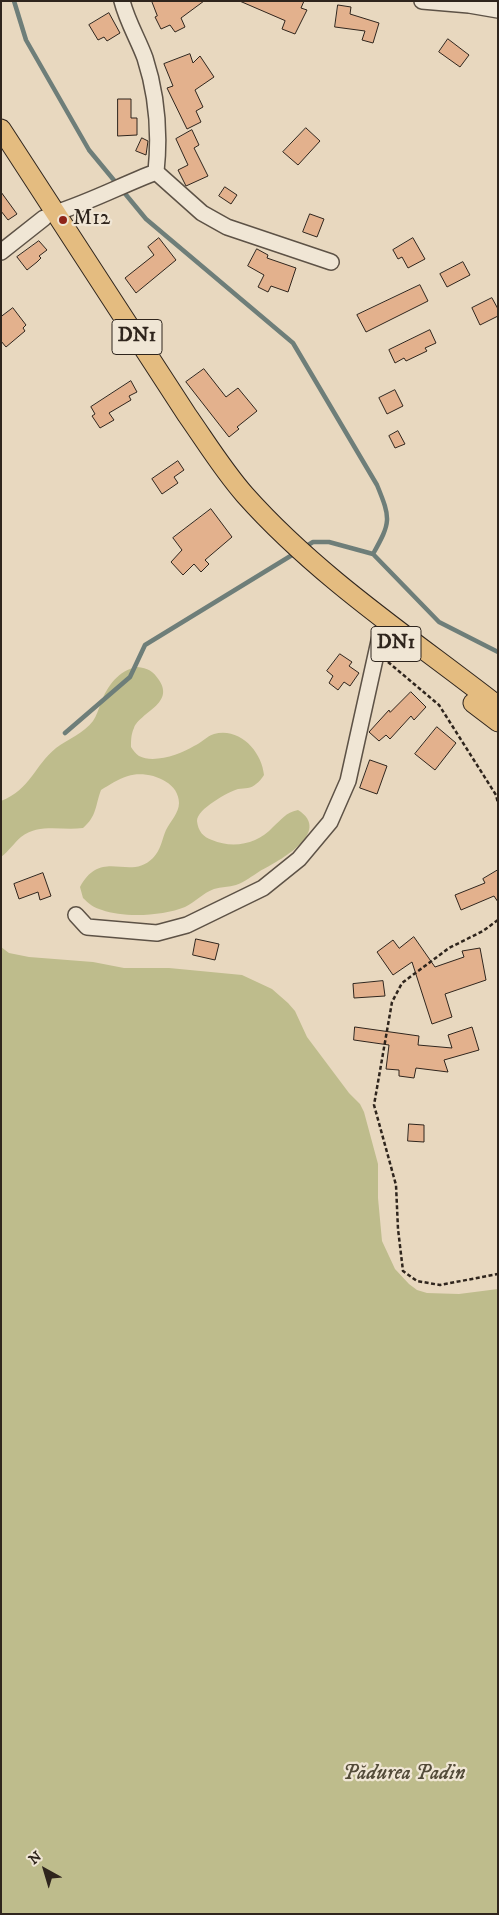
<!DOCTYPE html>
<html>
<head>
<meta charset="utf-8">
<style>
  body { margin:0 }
  #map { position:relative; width:499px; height:1915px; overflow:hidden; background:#e8d8bf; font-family:"IM FELL DW Pica",serif }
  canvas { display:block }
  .frame { position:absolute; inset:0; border:2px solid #2f251d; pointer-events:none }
  .north { position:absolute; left:20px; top:1845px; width:50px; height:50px; -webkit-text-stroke:4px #f0e6d5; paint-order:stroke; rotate:321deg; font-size:14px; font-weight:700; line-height:20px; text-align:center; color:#2f251d }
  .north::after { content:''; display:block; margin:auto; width:18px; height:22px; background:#2f251d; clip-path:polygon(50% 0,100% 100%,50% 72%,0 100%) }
</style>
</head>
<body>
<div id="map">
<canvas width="499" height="1915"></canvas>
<div class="frame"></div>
<div class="north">N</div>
</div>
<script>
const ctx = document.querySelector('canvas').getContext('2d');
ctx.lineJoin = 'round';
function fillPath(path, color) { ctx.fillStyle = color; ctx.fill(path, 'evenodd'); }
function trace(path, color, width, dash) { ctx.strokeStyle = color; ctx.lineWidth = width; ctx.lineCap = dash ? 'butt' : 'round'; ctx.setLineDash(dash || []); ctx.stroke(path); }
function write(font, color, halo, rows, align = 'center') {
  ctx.font = font + ' "IM FELL DW Pica",serif'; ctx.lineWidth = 4.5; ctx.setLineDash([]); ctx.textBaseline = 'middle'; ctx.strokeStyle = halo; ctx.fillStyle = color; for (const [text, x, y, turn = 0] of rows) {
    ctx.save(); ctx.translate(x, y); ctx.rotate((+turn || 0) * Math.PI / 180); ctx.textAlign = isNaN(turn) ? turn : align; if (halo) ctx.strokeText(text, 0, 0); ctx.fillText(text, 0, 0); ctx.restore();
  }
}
fillPath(new Path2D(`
  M 137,667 C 148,668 153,671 159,680 C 175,704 140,712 134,728 C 131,734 131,741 131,747 C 133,750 136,754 139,756 C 154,764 181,754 194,746 C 201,743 207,736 214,734 C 240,727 262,752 264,775 C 262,778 259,782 256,784 C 251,789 245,788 238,789 C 228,792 197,809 197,821 C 198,831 203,837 212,840 C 233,849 258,844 273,827 C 282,819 285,813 298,810 C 333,832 279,861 260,871 C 252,876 245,882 236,885 C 229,887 221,887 214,889 C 203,893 195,902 185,907 C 163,916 124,918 102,910 C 94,908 88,903 83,898 L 80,887 C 102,847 129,882 153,858 C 161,850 162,839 166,830 C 170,822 179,813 179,803 C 179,780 146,770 128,776 C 118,779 109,785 101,790 C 95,806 97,816 83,828 C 62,831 39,823 21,837 C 14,843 9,851 1,857 L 1,801 C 31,789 34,766 56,748 C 68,739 84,733 93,721 C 97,715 98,710 101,703 C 107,686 119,670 137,667 Z
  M 1,947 L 9,953 L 29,957 L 93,962 L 124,968 L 169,968 L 242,975 L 272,989 L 288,1003 L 295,1011 L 307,1037 L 349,1093 L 360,1104 L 364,1112 L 378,1164 L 378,1198 L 382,1241 L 395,1269 L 409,1284 L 417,1290 L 427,1293 L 459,1294 L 498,1289 L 498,1914 L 1,1914 Z`), '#bebc8c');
trace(new Path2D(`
  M 14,1 L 26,40 L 89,150 L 146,219 L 293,343 L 377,485 C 391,519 391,522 373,554
  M 303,548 L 313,542 L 329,542 L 373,554 L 439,622 L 498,652
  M 65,733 L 130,677 L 145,645 L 297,552`), '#6e7e79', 4.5);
const building = new Path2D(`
  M 152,1 L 204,1 L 181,18 L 185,27 L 175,32 L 170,25 L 161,29 L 155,17 L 157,16 Z
  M 240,1 L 304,1 L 301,8 L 307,10 L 295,34 L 282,29 L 285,21 Z
  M 338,5 L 351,7 L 350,14 L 379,23 L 373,43 L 362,40 L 365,31 L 335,27 Z
  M 109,13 L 120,33 L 107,41 L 104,37 L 98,40 L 89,25 Z
  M 448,39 L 469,55 L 460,67 L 439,52 Z
  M 190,54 L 193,63 L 200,56 L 214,77 L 195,90 L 203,107 L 196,111 L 201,122 L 187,129 L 167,88 L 173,86 L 164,64 Z
  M 118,99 L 131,99 L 131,118 L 137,118 L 137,135 L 118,136 Z
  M 306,128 L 320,141 L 298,165 L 283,152 Z
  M 192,130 L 199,145 L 194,148 L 208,176 L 186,186 L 178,170 L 188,165 L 176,139 Z
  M 142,138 L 148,141 L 146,155 L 136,151 Z
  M 225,187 L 237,195 L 231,204 L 219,196 Z
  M 1,192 L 17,214 L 8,220 L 1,211 Z
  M 310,214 L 324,219 L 317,237 L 303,232 Z
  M 159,238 L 176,260 L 136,293 L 125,278 L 154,255 L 148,247 Z
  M 413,238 L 425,259 L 408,268 L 402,257 L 398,259 L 393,250 Z
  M 39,241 L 47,250 L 39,256 L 41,258 L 37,262 L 27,270 L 17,257 Z
  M 257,249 L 268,255 L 267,258 L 296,268 L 288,292 L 271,286 L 268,292 L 258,287 L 264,275 L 248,266 Z
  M 463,262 L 470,275 L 447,287 L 440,274 Z
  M 420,285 L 428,301 L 366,332 L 357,315 Z
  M 492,298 L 498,309 L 498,316 L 480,325 L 472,308 Z
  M 13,308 L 26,325 L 23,328 L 25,331 L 6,347 L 1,341 L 1,317 Z
  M 430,330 L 436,343 L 425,348 L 427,351 L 406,361 L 404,358 L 395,363 L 389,350 Z
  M 204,369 L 226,397 L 238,388 L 257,411 L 237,427 L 239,429 L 229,437 L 186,382 Z
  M 131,381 L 137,392 L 129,396 L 131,400 L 109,413 L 114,420 L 100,428 L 92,416 L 95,414 L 91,407 Z
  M 395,390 L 403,406 L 387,414 L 379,398 Z
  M 398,431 L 405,444 L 395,448 L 389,436 Z
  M 178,461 L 184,470 L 174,477 L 178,483 L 162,494 L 152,479 Z
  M 211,509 L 232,537 L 205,560 L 209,564 L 201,572 L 194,564 L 183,575 L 171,562 L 182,550 L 173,538 Z
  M 340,654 L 352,662 L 349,666 L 359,673 L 350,686 L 344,682 L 338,690 L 329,683 L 333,676 L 327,671 Z
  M 411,692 L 426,707 L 414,720 L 411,716 L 390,739 L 386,735 L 379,741 L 369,732 L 389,710 L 390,712 Z
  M 437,727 L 456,743 L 435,770 L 415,754 Z
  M 370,760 L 387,766 L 377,794 L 360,788 Z
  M 498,870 L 498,902 L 494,896 L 461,910 L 455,895 L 485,883 L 483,879 Z
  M 43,873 L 51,896 L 40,900 L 38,892 L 19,899 L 14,884 Z
  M 414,937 L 435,967 L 464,957 L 462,951 L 480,948 L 486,980 L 445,994 L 452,1017 L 432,1024 L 412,962 L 393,975 L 377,952 L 393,940 L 399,948 Z
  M 196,939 L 219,944 L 215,960 L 193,955 Z
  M 383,981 L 385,996 L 354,998 L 353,984 Z
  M 355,1027 L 419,1036 L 418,1045 L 452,1048 L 448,1035 L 472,1027 L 479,1050 L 444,1060 L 448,1072 L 416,1068 L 414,1078 L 399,1076 L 399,1070 L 386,1069 L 389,1045 L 354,1040 Z
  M 409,1124 L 424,1125 L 424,1142 L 408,1141 Z`);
fillPath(building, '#e3b18d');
trace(building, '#2f251d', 1);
const minor = new Path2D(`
  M 122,1 C 127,21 138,39 145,58 C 157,95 160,134 156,172
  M 422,1 L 469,5 L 498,10
  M 156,172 L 202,213 L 227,227 L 331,262
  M 55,213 C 90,202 122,185 156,172
  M 1,252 L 44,218
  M 76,915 L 87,927 L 157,933 L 187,925 L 263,888 L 299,859 L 330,822 L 348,781 L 381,632`);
const major = new Path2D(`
  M 1,129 L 187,415 C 206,442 223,470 245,495 C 318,577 412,639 498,706
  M 473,703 L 498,722`);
trace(minor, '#5d5246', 18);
trace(major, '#2f251d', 21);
trace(new Path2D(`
  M 388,662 L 439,705 L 496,795 L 498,803
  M 498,920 L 483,931 L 449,948 L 402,983 L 392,1002 L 374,1105 L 396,1185 L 398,1229 L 403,1271 L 417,1281 L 440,1285 L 498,1274`), '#2f251d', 2.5, [4, 2.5]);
trace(minor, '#f0e6d5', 15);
trace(major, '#e4bc80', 19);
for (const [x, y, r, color] of [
  [63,220,5,"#8f2418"]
]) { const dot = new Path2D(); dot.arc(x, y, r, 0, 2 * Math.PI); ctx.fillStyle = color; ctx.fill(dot); trace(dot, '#f0e6d5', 2); }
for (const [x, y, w] of [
  [137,337,50],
  [396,644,50]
]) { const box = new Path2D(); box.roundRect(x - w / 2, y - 17.5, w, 35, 4); ctx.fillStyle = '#f0e6d5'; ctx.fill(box); trace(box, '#2f251d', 1); }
write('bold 20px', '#2f251d', null, [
  ["DN1",137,337],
  ["DN1",396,644]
]);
write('21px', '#2f251d', '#f0e6d5', [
  ["M12",73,220]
], 'left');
write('italic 21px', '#534b39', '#f0e6d5', [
  ["Pădurea Padin",404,1775]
]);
</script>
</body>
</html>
